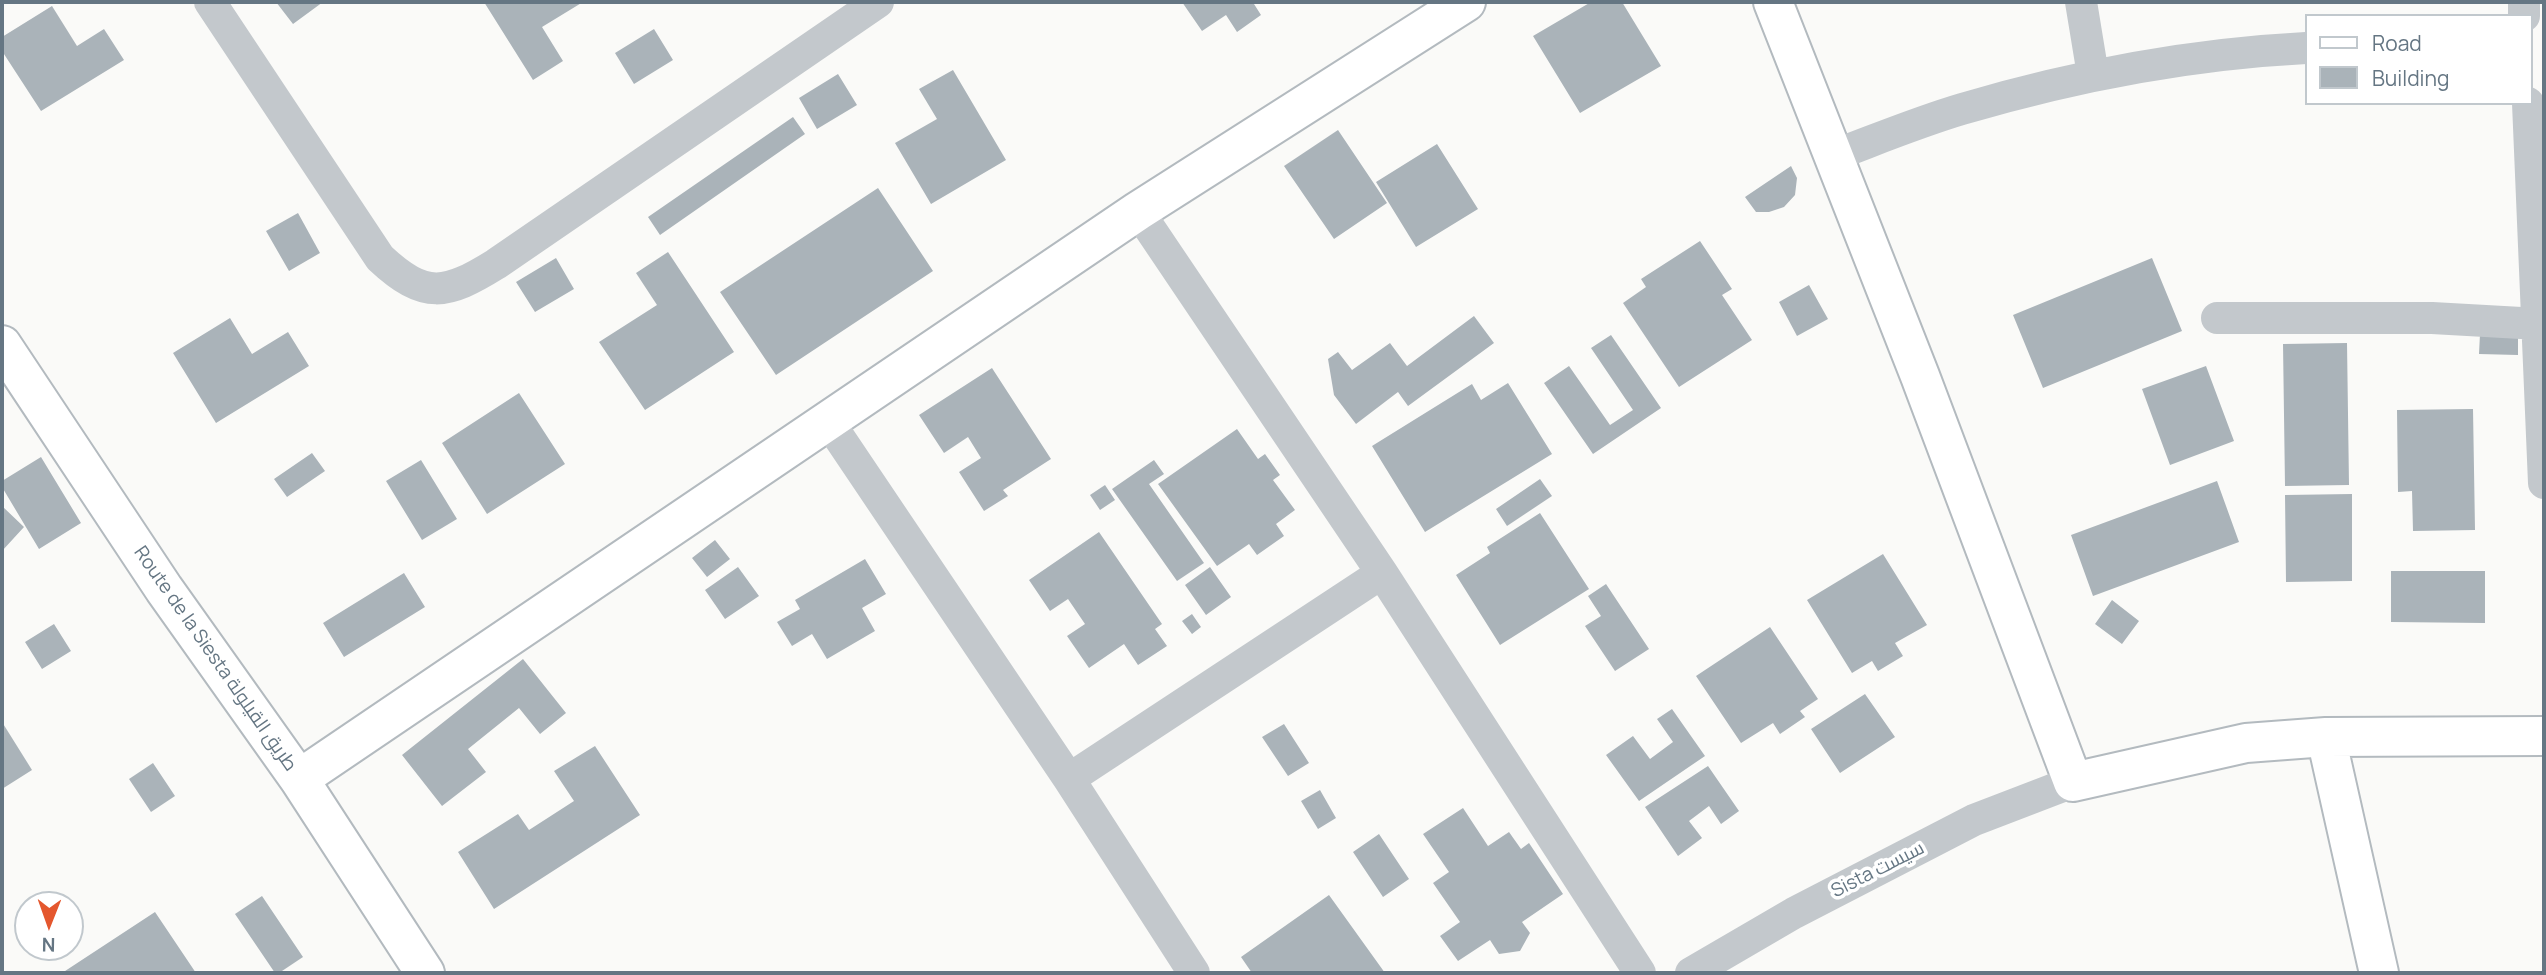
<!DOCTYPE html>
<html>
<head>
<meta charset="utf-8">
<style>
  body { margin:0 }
  #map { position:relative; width:2546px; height:975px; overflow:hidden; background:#fafaf8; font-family:Manrope,sans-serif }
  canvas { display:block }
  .frame { position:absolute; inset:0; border:4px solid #657683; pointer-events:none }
  .legend { position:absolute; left:2305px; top:14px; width:228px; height:91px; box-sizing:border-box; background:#fff; border:2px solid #c1c8cd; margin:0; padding:9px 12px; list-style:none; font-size:21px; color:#657683 }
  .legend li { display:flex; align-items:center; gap:14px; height:35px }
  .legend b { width:35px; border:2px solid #c1c8cd }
  .north { position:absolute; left:14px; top:891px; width:70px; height:70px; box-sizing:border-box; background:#fff; border:2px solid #c1c8cd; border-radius:50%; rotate:181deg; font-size:19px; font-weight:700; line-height:28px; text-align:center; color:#657683 }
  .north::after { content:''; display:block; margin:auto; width:24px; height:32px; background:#e4572e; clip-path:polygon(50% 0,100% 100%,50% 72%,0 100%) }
</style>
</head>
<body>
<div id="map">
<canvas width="2546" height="975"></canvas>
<div class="frame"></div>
<ul class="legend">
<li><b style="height:9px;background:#fff"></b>Road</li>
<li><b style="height:19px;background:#aab3b9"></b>Building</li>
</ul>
<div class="north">N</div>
</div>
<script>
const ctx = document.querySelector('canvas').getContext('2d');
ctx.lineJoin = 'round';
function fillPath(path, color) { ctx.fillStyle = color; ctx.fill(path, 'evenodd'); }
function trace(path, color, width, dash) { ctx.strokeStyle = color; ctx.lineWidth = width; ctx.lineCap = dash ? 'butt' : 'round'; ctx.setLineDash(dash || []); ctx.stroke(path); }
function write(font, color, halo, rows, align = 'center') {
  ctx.font = font + ' Manrope,Cairo,sans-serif'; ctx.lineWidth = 7; ctx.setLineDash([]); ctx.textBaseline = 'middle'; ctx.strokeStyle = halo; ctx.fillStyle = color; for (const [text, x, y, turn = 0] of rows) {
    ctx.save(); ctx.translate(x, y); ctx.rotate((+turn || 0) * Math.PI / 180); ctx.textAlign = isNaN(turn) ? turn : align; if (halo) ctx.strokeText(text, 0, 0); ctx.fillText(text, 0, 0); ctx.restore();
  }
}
fillPath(new Path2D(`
  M 276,2 L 323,2 L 293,24 Z
  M 484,2 L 583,2 L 542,27 L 563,61 L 533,80 Z
  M 1182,2 L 1257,2 L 1254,4 L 1261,15 L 1237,32 L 1226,15 L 1202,31 Z
  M 1591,2 L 1622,2 L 1661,66 L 1580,113 L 1533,36 Z
  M 52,6 L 77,46 L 104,29 L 124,60 L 41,111 L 2,51 L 2,37 Z
  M 654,29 L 673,60 L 634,84 L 615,53 Z
  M 953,70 L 1006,160 L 931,204 L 895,143 L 937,119 L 919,89 Z
  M 838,74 L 857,105 L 817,129 L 799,98 Z
  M 793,117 L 805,134 L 660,235 L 648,217 Z
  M 1338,130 L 1387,203 L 1334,239 L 1284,166 Z
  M 1437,144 L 1478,209 L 1416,247 L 1376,182 Z
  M 1791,166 L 1797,178 L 1795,195 L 1784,207 L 1769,212 L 1756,212 L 1745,197 Z
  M 878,188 L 933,271 L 776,375 L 720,292 Z
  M 298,213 L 320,253 L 289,271 L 266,231 Z
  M 1700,241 L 1732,289 L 1722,295 L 1752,340 L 1679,387 L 1623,303 L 1646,287 L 1641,279 Z
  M 668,252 L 734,352 L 645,410 L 599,342 L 657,305 L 636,273 Z
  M 556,258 L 574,289 L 535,312 L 516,282 Z
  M 2152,258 L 2182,331 L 2043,388 L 2013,315 Z
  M 1809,285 L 1828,319 L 1797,336 L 1779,302 Z
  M 1474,316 L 1494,343 L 1408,406 L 1398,392 L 1356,424 L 1334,395 L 1328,359 L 1338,352 L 1352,370 L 1390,343 L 1407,366 Z
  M 230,318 L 252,354 L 288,332 L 309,366 L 216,423 L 173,353 Z
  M 2480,334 L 2518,335 L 2518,355 L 2479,354 Z
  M 1611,335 L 1661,408 L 1593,454 L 1544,383 L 1569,366 L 1610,425 L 1633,410 L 1591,348 Z
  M 2347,343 L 2349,485 L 2285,486 L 2283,344 Z
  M 2206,366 L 2234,441 L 2170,465 L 2142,389 Z
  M 992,368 L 1051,459 L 1003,490 L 1008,496 L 984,511 L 959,472 L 981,458 L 968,437 L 944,453 L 919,415 Z
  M 1508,383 L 1552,454 L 1425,532 L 1372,446 L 1472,384 L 1481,400 Z
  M 519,393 L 565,464 L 487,514 L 442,443 Z
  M 2473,409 L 2475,530 L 2413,531 L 2412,491 L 2398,492 L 2397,410 Z
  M 1237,429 L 1258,459 L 1265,454 L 1280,475 L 1273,480 L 1295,510 L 1276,524 L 1284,536 L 1257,555 L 1249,544 L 1217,566 L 1158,484 Z
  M 312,453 L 325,471 L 287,497 L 274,479 Z
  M 41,457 L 81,523 L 39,549 L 2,487 L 2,481 Z
  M 421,460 L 457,519 L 422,540 L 386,481 Z
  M 1154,460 L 1164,474 L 1149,484 L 1204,563 L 1177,581 L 1112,489 Z
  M 1540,479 L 1552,496 L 1507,526 L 1496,509 Z
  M 2217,481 L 2239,542 L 2093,596 L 2071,535 Z
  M 1105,485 L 1115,500 L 1100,510 L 1090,495 Z
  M 2352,494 L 2352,581 L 2286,582 L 2285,495 Z
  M 2,506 L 24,527 L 2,551 Z
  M 1540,513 L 1589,589 L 1500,645 L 1456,575 L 1490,553 L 1487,547 Z
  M 1099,532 L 1162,624 L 1155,629 L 1167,646 L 1138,665 L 1124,644 L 1089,668 L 1067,636 L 1085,624 L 1068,599 L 1050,611 L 1029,580 Z
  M 715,540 L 730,559 L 707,577 L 692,558 Z
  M 1883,554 L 1927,625 L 1895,643 L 1903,656 L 1878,671 L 1872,661 L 1852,673 L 1807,600 Z
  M 865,559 L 886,594 L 862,608 L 875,631 L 827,659 L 812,634 L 792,646 L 777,622 L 800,609 L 795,600 Z
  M 738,567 L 759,596 L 725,619 L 705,590 Z
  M 1210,567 L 1231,597 L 1206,615 L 1185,585 Z
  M 2391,571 L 2485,571 L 2485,623 L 2391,622 Z
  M 404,573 L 425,607 L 344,657 L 323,623 Z
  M 1606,584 L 1649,649 L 1615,671 L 1585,626 L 1601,616 L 1588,596 Z
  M 2112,600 L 2139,621 L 2122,644 L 2095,624 Z
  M 1192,614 L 1201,627 L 1192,634 L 1182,621 Z
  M 54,624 L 71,651 L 42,669 L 25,642 Z
  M 1770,627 L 1818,699 L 1800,711 L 1805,717 L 1780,734 L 1773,723 L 1741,743 L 1696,676 Z
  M 523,659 L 566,713 L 540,734 L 519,708 L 468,749 L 486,772 L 442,806 L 402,755 Z
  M 1865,694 L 1895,737 L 1840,773 L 1811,729 Z
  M 1672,709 L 1705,756 L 1639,801 L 1606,755 L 1633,736 L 1650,759 L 1673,742 L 1657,719 Z
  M 2,722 L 32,770 L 2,789 Z
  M 1284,724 L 1309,763 L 1288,776 L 1262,737 Z
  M 595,746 L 640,815 L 494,909 L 458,852 L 518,814 L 529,830 L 574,801 L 554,771 Z
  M 153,763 L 175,796 L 151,812 L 129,779 Z
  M 1708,766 L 1739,811 L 1721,824 L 1709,806 L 1689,821 L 1702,838 L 1678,856 L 1645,807 Z
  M 1320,790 L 1336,818 L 1318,829 L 1301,801 Z
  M 1463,808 L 1488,846 L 1509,832 L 1521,849 L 1529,843 L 1563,894 L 1522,922 L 1530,933 L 1520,951 L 1499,954 L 1490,940 L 1458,961 L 1440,936 L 1460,922 L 1433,883 L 1449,872 L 1423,834 Z
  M 1379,834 L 1409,879 L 1383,897 L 1353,852 Z
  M 1329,895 L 1385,973 L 1252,973 L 1241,957 Z
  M 262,896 L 303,957 L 279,973 L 275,973 L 235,914 Z
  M 155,912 L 196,973 L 62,973 Z`), '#aab3b9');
const secondary = new Path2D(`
  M 1773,2 L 1920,376 L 2073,782 L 2246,743 L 2326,737 L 2544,736
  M 2,345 L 164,589 L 299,779 L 425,973
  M 2326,737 L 2379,973
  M 299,779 L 1138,211 L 1466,2`);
trace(secondary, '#b3babf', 42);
trace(new Path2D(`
  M 210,2 L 380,258 C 425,300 446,295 496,264 L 878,2
  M 2081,2 L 2093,75
  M 2524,2 L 2524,16
  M 2528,103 L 2544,483
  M 1832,156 C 1875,140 1918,122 1962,109 C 2074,76 2189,54 2306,48
  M 1138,211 L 1382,573 L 1640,973
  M 2217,318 L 2432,318 L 2539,324
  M 828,421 L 1069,779 L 1194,973
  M 1069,779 L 1382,573
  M 1691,973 L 1794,913 L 1974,820 L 2073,782`), '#c3c8cc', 32);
trace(secondary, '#fff', 38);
write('19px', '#657683', '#fff', [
  ["Route de la Siesta طريق القيلولة",215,659,55],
  ["Sista سيست",1878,870,-27]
]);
</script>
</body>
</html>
